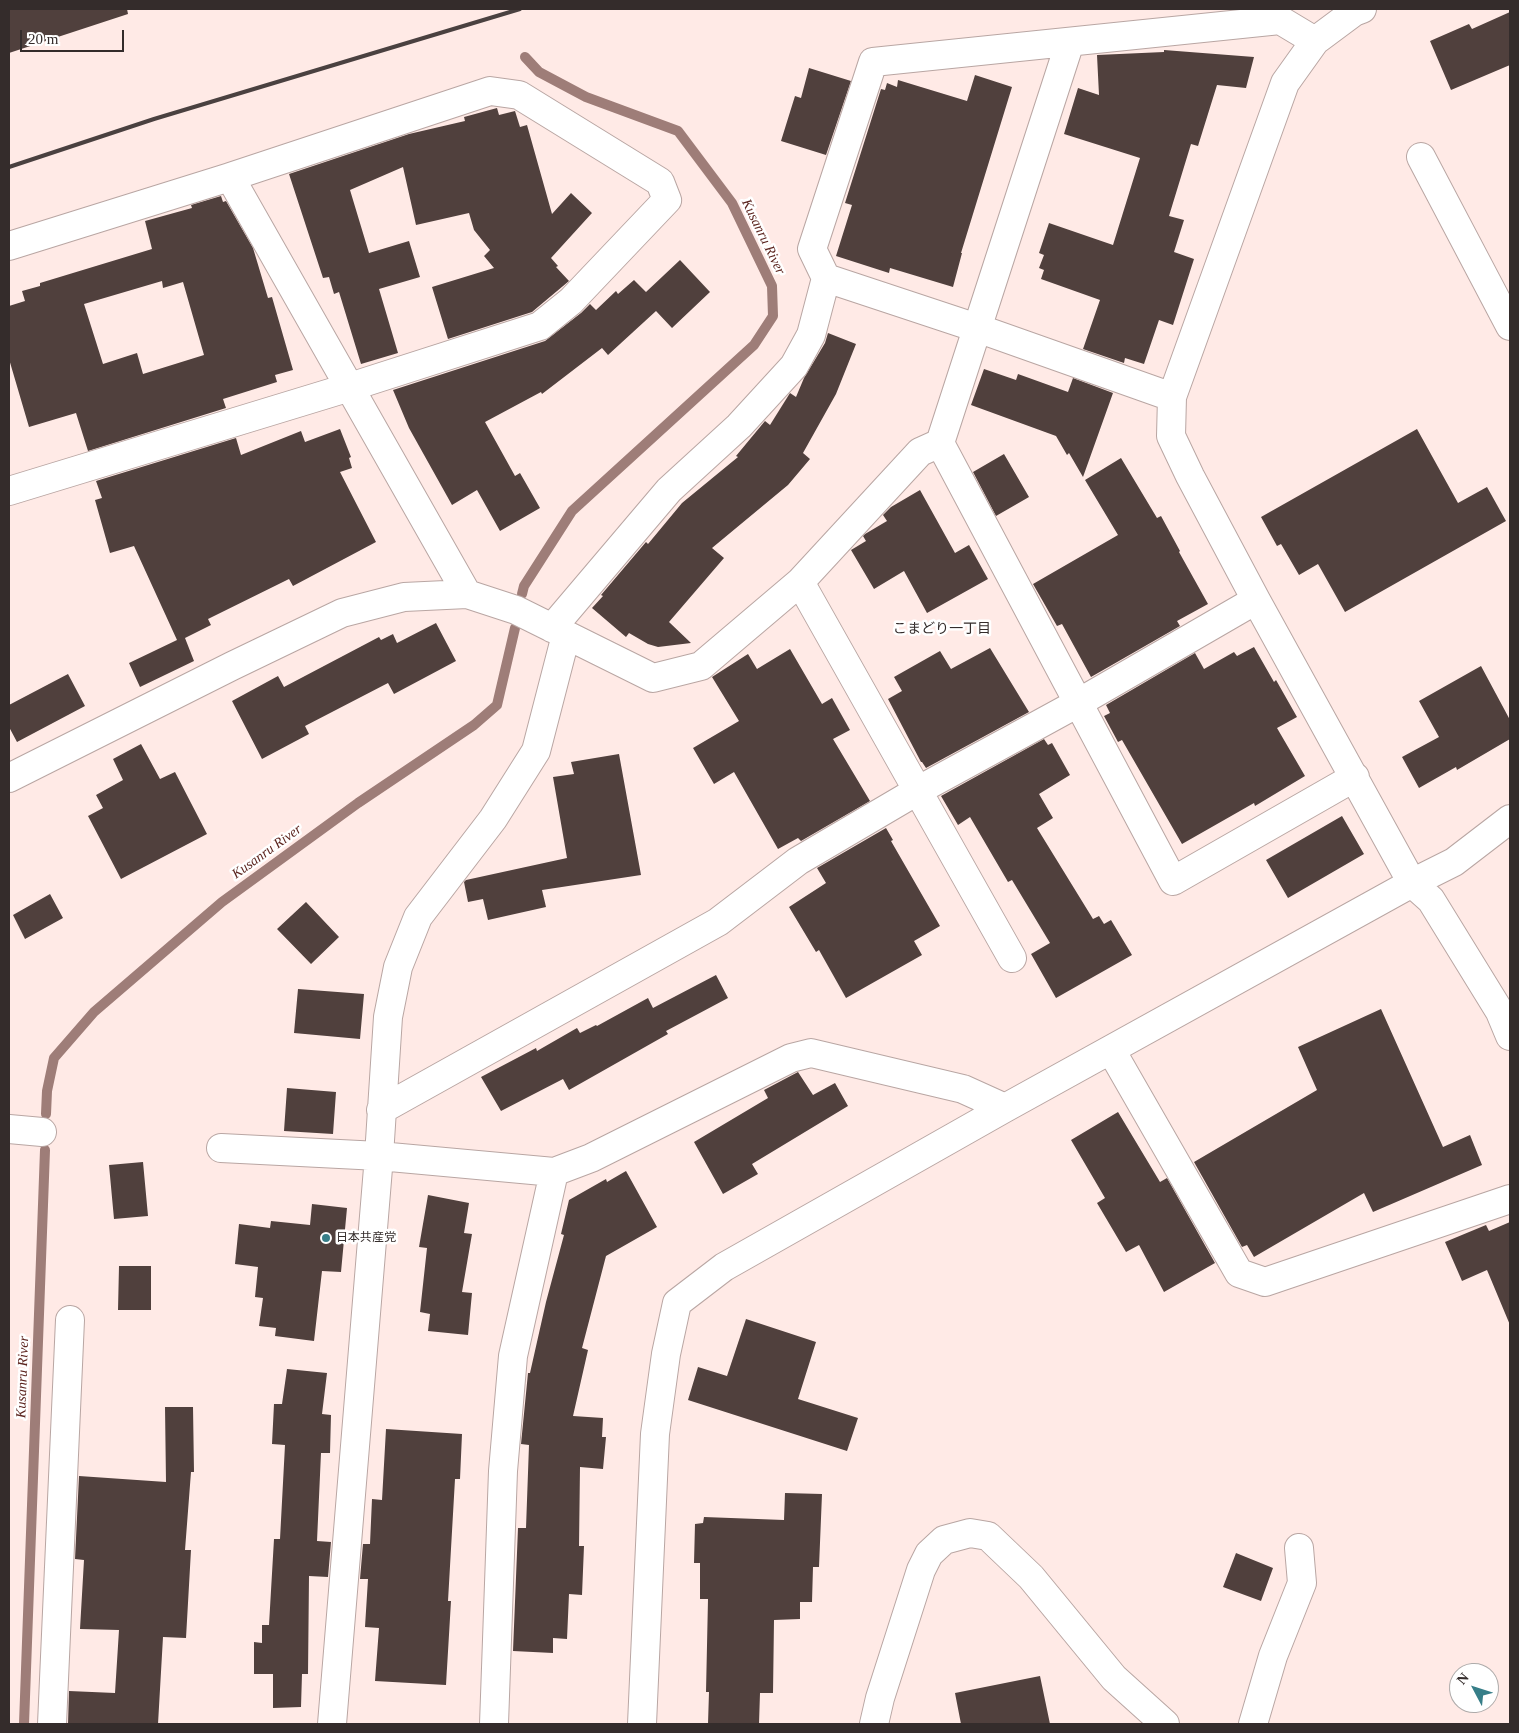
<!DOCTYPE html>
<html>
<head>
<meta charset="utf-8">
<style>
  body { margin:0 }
  #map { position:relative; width:1519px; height:1733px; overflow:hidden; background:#ffeae6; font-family:"Times New Roman",serif }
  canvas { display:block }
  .frame { position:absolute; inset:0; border:10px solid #342c2b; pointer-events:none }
  .north { position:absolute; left:1449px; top:1663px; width:50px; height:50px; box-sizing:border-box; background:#fff; border:1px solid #aeabaa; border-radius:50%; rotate:310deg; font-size:14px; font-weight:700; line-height:20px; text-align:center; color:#342c2b }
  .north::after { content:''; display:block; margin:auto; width:18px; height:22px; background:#377e88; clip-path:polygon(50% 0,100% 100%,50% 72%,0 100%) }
  .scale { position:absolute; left:20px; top:30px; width:104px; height:22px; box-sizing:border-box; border:2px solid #342c2b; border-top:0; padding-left:6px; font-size:15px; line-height:18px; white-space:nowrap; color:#342c2b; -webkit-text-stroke:4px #fff; paint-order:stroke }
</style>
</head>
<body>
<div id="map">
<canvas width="1519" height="1733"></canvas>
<div class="frame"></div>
<div class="north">N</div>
<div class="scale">20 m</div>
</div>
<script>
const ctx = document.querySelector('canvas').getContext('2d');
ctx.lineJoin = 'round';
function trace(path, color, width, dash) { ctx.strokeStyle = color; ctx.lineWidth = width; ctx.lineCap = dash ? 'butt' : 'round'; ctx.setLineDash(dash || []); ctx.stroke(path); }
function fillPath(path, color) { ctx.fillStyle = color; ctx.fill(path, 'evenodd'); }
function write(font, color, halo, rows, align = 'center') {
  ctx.font = font + ' "Times New Roman","Noto Sans JP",serif'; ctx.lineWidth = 5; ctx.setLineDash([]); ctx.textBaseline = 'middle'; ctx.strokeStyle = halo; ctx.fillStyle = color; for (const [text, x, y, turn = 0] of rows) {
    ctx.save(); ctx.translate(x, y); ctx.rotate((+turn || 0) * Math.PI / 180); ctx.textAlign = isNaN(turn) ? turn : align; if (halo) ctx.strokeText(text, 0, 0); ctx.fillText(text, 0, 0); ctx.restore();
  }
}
trace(new Path2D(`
  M 522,594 L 524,586 L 572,511 L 754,345 L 773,316 L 772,286 L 732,203 L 678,131 L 586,97 L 539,72 L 525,57
  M 46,1114 L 47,1091 L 54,1058 L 94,1012 L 222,902 L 358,803 L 474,725 L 497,705 L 515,628
  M 24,1724 L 45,1150`), '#9e7d78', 10);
fillPath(new Path2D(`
  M 9,9 L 127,9 L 128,14 L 9,53 Z
  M 1510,12 L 1510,65 L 1451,90 L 1430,41 L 1469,24 L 1472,29 Z
  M 1164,50 L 1254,57 L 1246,88 L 1217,85 L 1198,146 L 1191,144 L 1169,216 L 1184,220 L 1174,252 L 1194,259 L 1173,325 L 1159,320 L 1144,364 L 1125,358 L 1124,363 L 1083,349 L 1100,300 L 1041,279 L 1044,270 L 1039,268 L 1044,255 L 1039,253 L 1049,223 L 1113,245 L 1140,158 L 1064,134 L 1078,88 L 1099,95 L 1097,55 L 1164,52 Z
  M 809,68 L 851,81 L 826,155 L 781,141 L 795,96 L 801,98 Z
  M 975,75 L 1012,87 L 961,253 L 962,253 L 953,287 L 890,268 L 889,273 L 836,256 L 852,205 L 845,203 L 881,89 L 885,90 L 887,83 L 897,87 L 898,80 L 967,101 Z
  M 497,108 L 499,115 L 515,111 L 520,127 L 527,125 L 552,214 L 571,193 L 592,213 L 551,258 L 558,266 L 556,267 L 569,281 L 532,312 L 448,339 L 432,287 L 494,268 L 484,256 L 490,250 L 474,230 L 469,213 L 416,225 L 403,167 L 350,190 L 369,253 L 409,241 L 420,277 L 379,289 L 398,353 L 361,364 L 339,292 L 334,294 L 329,277 L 323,278 L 289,174 L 409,134 L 465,121 L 464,117 Z
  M 221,196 L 223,202 L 226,201 L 253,248 L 268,298 L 272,297 L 293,370 L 275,375 L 277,382 L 223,399 L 226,408 L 88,451 L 76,413 L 29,427 L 9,359 L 9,306 L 25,301 L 22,291 L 40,286 L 40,283 L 152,249 L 145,221 L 192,208 L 191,205 ZM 162,281 L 163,288 L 183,282 L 204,355 L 143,374 L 137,353 L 103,364 L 84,304 Z
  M 680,260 L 710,292 L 672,328 L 656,311 L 608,355 L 602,348 L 542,394 L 541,392 L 485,422 L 515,476 L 520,473 L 540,508 L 500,531 L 477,490 L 452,505 L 409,428 L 393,390 L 545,341 L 581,313 L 590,304 L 596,310 L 616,291 L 618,294 L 634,280 L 646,292 Z
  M 828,333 L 856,344 L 836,394 L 803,453 L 810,459 L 788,485 L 712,548 L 724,558 L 669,622 L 691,643 L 658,647 L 648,644 L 629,633 L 626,637 L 592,608 L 603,596 L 601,595 L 646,542 L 648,544 L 682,503 L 738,457 L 736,456 L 765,421 L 770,425 L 790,393 L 796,397 L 804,378 L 825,343 Z
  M 984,369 L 1016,380 L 1018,374 L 1068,392 L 1073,378 L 1113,393 L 1083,477 L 1069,453 L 1067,455 L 1056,436 L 971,405 Z
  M 340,429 L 351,457 L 349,458 L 352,468 L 340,472 L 376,542 L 293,586 L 289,579 L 208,619 L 211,625 L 185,638 L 194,661 L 140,687 L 129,663 L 177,640 L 134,546 L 110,553 L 95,500 L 102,498 L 96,481 L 236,438 L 241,455 L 301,431 L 305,442 Z
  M 1417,429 L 1458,503 L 1487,487 L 1506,521 L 1345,612 L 1318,564 L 1299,575 L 1281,544 L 1277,546 L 1261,517 Z
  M 1004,454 L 1029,497 L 996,516 L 973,472 Z
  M 1121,458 L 1157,518 L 1161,516 L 1180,551 L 1179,552 L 1208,604 L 1177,621 L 1180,626 L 1091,677 L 1062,624 L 1057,626 L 1033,584 L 1118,535 L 1085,480 Z
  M 920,490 L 955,553 L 969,545 L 988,579 L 927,613 L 904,571 L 874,589 L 851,550 L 866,541 L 863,536 L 865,534 L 887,521 L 883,515 L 891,507 Z
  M 436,623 L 456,661 L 394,694 L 388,683 L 305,726 L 309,734 L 262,759 L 232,701 L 278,676 L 284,687 L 379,637 L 381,640 L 393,634 L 397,643 Z
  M 1254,647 L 1274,682 L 1276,680 L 1297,717 L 1277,728 L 1305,776 L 1255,806 L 1254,803 L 1182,844 L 1122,740 L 1118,742 L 1104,716 L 1110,713 L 1106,705 L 1195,653 L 1204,669 L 1234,652 L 1237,656 Z
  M 990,648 L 1029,712 L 926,768 L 922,762 L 921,762 L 888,699 L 902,691 L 894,677 L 940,651 L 951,669 Z
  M 790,649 L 822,704 L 832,698 L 850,730 L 833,739 L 870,801 L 801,841 L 798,838 L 778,849 L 734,772 L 714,784 L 693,748 L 739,721 L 712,677 L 748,654 L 757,669 Z
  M 1481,666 L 1510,720 L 1510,739 L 1457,770 L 1456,767 L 1419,788 L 1402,757 L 1439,737 L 1419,701 Z
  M 68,674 L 85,706 L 17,742 L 9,727 L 9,705 Z
  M 1044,739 L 1048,745 L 1052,743 L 1070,775 L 1039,794 L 1053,818 L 1037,828 L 1093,919 L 1099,916 L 1104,924 L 1111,920 L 1132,955 L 1056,998 L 1031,954 L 1050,943 L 1012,880 L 1008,882 L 970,817 L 958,825 L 941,796 Z
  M 141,744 L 160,779 L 175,772 L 207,834 L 121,879 L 88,816 L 103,808 L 96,795 L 123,780 L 113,759 Z
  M 619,754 L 641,875 L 542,890 L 546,907 L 488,920 L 483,899 L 468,902 L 464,882 L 466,880 L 567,858 L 553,777 L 574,774 L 571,762 Z
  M 1342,816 L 1364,854 L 1288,898 L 1266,860 Z
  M 886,828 L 893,840 L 891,841 L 940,926 L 914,941 L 922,955 L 846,998 L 819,950 L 816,952 L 789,907 L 826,883 L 817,868 Z
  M 50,894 L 63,918 L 25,939 L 13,915 Z
  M 306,902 L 339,937 L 311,964 L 277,929 Z
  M 716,975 L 728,998 L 666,1031 L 668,1034 L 569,1090 L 563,1079 L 501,1111 L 481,1077 L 536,1048 L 537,1051 L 577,1028 L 580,1033 L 596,1025 L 597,1026 L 648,998 L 653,1008 Z
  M 298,989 L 364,994 L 360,1039 L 294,1033 Z
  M 1381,1009 L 1443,1147 L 1470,1135 L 1482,1165 L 1373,1212 L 1364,1193 L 1254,1257 L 1247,1245 L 1242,1247 L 1194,1162 L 1317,1090 L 1298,1047 Z
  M 798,1072 L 813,1095 L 835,1083 L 848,1106 L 752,1164 L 758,1174 L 723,1194 L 694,1142 L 768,1098 L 764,1090 Z
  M 287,1088 L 336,1092 L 333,1134 L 284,1131 Z
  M 1118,1112 L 1160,1182 L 1167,1178 L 1215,1263 L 1164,1292 L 1139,1245 L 1126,1252 L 1097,1203 L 1105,1198 L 1071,1140 Z
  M 143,1162 L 148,1216 L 114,1219 L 109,1165 Z
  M 626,1171 L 657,1227 L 606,1256 L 582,1348 L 588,1350 L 573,1416 L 603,1418 L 602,1437 L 606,1437 L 603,1469 L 580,1467 L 579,1546 L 584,1546 L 582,1595 L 569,1594 L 567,1639 L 553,1638 L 553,1653 L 513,1651 L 518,1528 L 526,1528 L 529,1445 L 521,1444 L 528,1373 L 530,1373 L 546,1302 L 564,1235 L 561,1234 L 569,1200 L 606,1179 L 607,1182 Z
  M 428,1195 L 469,1203 L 464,1233 L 472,1234 L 462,1292 L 472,1293 L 468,1335 L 428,1331 L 430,1314 L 420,1312 L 427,1248 L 419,1247 Z
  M 312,1204 L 347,1208 L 341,1272 L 322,1271 L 314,1341 L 275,1336 L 276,1328 L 259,1326 L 263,1298 L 255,1297 L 258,1267 L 235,1264 L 239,1224 L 270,1228 L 271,1221 L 310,1225 Z
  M 1510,1222 L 1510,1325 L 1487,1270 L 1462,1281 L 1445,1242 L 1486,1225 L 1489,1231 Z
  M 119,1266 L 151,1266 L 151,1310 L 118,1310 Z
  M 746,1319 L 816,1342 L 798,1399 L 858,1418 L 847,1451 L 688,1400 L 698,1367 L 727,1376 Z
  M 287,1369 L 327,1373 L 322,1414 L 331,1415 L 330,1453 L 321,1453 L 317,1541 L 331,1542 L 328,1577 L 309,1576 L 308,1674 L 302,1674 L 301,1707 L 273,1708 L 273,1674 L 254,1674 L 254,1642 L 262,1643 L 262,1625 L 269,1625 L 274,1539 L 280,1539 L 285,1445 L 272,1444 L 274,1404 L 282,1404 Z
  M 165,1407 L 193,1407 L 194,1472 L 191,1472 L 185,1550 L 191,1550 L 186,1638 L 163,1637 L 158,1724 L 68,1724 L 69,1691 L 115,1693 L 119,1630 L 80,1629 L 84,1560 L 75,1559 L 79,1476 L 166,1482 Z
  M 386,1429 L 462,1434 L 460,1479 L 455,1479 L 448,1601 L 451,1601 L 446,1685 L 375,1681 L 379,1628 L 365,1627 L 368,1579 L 360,1579 L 363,1544 L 370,1544 L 372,1499 L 382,1500 Z
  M 785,1493 L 822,1494 L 819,1567 L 813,1567 L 812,1602 L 800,1602 L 800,1619 L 774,1620 L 773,1693 L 760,1693 L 759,1724 L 708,1724 L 709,1692 L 706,1692 L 708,1599 L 700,1599 L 700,1563 L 694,1563 L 695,1524 L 703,1523 L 704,1517 L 784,1520 Z
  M 1236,1553 L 1273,1568 L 1261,1601 L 1223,1587 Z
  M 1040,1676 L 1050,1724 L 961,1724 L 955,1693 Z`), '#50403d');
const minor = new Path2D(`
  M 1362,9 L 1354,12 L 1315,41 L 1285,83 L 1172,397 L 1171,436 L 1190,476 L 1256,600 L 1412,883 L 1431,900 L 1500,1012 L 1510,1036
  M 1421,157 L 1510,326
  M 9,246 L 230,177 L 467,594
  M 826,278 L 977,328 L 1172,397
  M 940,443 L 1173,881 L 1355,777
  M 9,491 L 350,387 L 540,326 L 571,301 L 667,200 L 660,182 L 519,95 L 490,91 L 230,177
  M 800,582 L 1012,958
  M 552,628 L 669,490 L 739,426 L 794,366 L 811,335 L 826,278 L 812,249 L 873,62 L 1280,20 L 1315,41
  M 9,778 L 232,666 L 342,613 L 404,597 L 467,594 L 516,610 L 653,678 L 701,666 L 800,582 L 920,452 L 940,443 L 1070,42
  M 1111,1050 L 1239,1273 L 1265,1282 L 1510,1199
  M 381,1110 L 718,922 L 798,861 L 917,791 L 1078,703 L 1256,600
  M 9,1129 L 42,1132
  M 221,1148 L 379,1156 L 554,1172 L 591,1158 L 791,1058 L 811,1053 L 963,1089 L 1005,1108
  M 52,1724 L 70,1320
  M 332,1724 L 379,1156 L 388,1017 L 398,967 L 418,917 L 493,819 L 536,751 L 566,635
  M 494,1724 L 503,1471 L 513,1356 L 554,1172
  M 642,1724 L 655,1434 L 666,1354 L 677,1303 L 724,1267 L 1005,1108 L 1412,883 L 1454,862 L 1510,819
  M 874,1724 L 880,1698 L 921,1570 L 929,1554 L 944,1540 L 970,1533 L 988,1536 L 1031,1577 L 1114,1678 L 1165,1724
  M 1253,1724 L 1273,1656 L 1302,1583 L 1299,1548`);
trace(minor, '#b9a6a3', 30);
trace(minor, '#fff', 28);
trace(new Path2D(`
  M 9,167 L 154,119 L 520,9`), '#4a4140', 4);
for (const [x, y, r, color] of [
  [326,1238,5,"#377e88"]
]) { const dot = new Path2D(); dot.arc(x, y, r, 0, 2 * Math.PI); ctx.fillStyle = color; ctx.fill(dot); trace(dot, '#fff', 2); }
write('12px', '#342c2b', '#fff', [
  ["日本共産党",336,1238]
], 'left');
write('italic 14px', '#5c251f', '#fff', [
  ["Kusanru River",763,237,64],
  ["Kusanru River",267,852,-36],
  ["Kusanru River",23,1377,-88]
]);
write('14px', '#342c2b', '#fff', [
  ["こまどり一丁目",942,629]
]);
</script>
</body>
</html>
